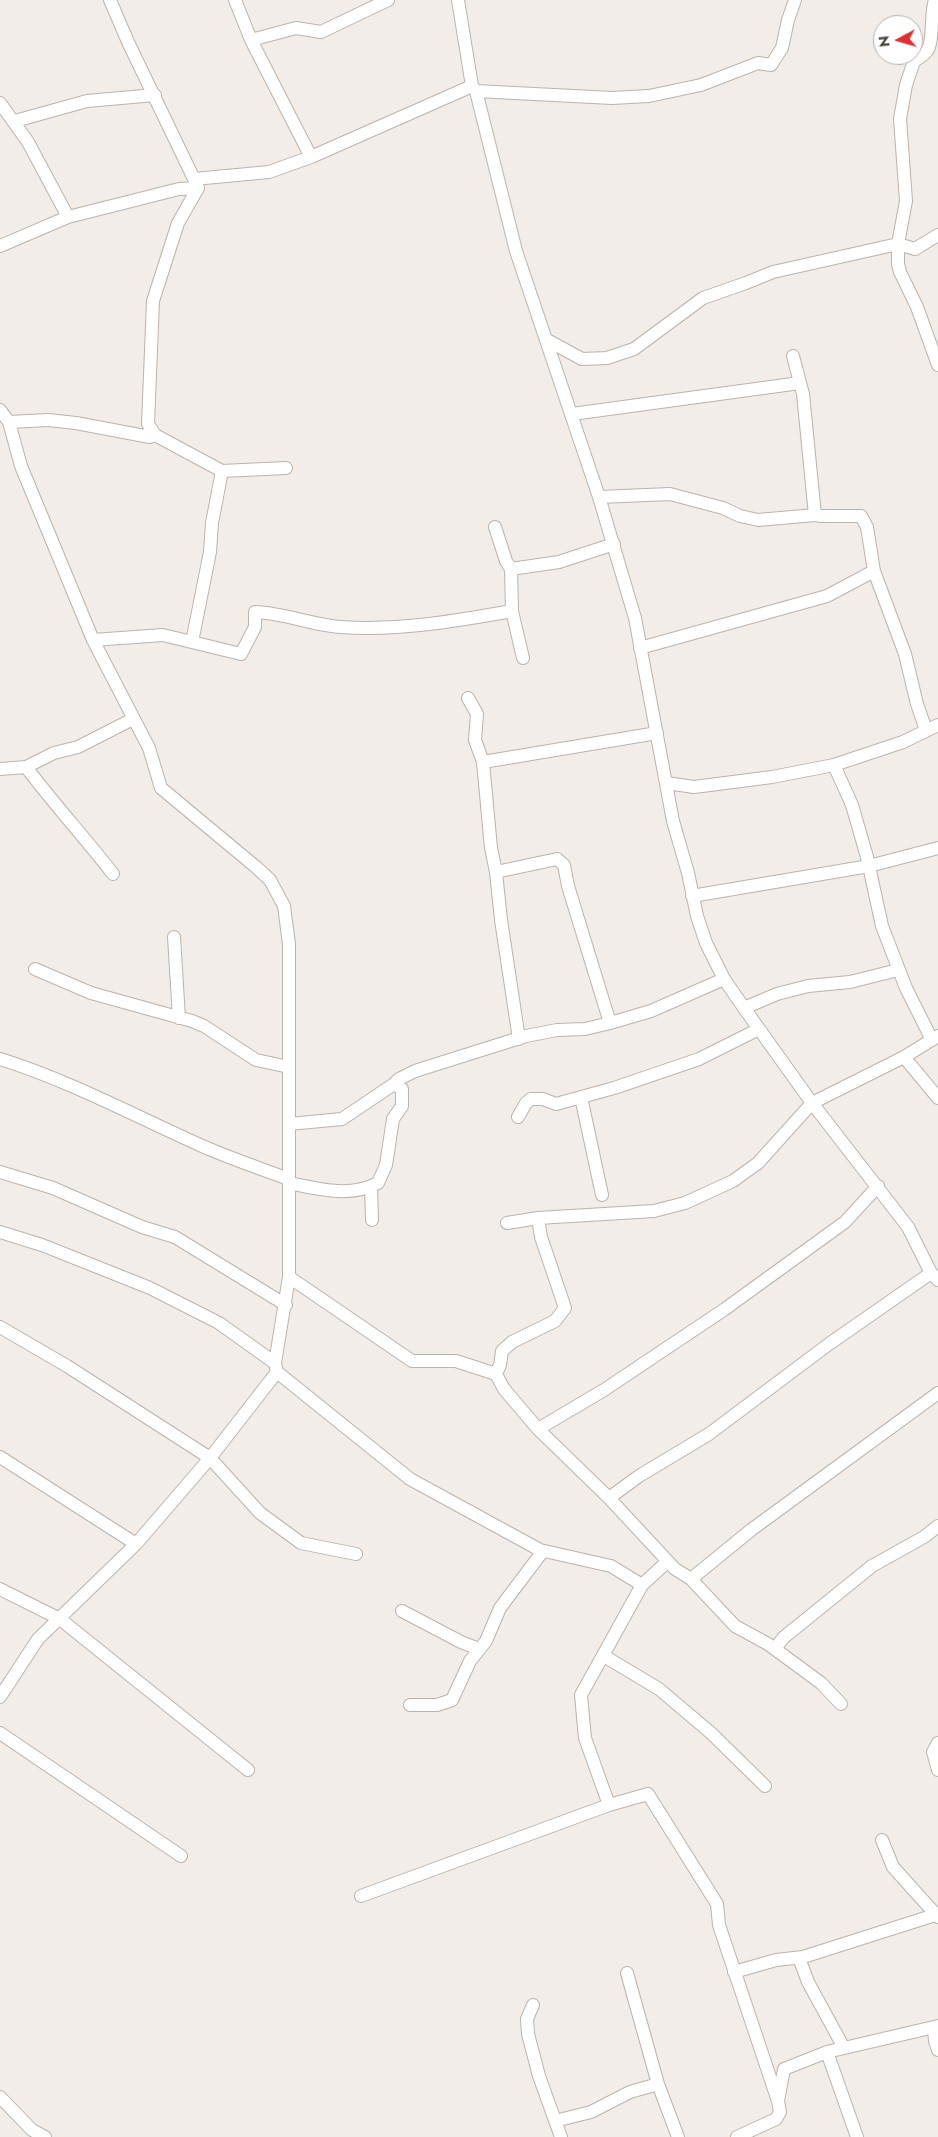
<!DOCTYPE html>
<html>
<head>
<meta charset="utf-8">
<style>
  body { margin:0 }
  #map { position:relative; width:938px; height:2137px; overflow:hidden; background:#f2ede8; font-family:Jost,sans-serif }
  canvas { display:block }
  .north { position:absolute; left:873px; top:15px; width:50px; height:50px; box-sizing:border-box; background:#fff; border:1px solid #b4b1af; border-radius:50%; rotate:264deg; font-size:14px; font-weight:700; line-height:20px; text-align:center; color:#443d37 }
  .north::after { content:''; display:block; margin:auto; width:18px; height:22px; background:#e12f30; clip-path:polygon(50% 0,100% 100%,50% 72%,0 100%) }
</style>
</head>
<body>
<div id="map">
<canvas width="938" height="2137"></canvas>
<div class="north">N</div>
</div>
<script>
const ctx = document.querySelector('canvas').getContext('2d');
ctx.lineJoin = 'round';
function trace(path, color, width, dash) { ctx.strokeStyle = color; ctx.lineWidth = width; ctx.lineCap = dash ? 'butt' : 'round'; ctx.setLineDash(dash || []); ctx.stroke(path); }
const minor = new Path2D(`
  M 110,0 L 128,42 L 194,179
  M 235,0 L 251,40 L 311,157
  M 458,0 L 472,86 L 476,91 L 516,251 L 599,497 L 635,618 L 673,821 L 688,873 L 697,916 L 706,943 L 724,979 L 744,1008 L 812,1103 L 908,1227 L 931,1273 L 938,1280
  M 935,0 C 930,13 934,42 927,51 C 924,55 919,58 914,61 L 906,85 L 900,119 L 906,201 L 898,244 L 898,264 L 900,272 L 917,307 L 938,365
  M 251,40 L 296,28 L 321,32 L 388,0
  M 476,91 L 612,98 L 649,96 L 701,85 L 758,63 L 771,65 L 782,48 L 788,20 L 795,0
  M 0,103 L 28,142 L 68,217
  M 15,121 L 87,101 L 155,95
  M 0,246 L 68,217 L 179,189 L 198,188 L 194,179 L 269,172 L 311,157 L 472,86
  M 547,340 L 582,359 L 607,358 L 634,349 L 703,298 L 746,283 L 773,272 L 898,244 L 915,249 L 938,235
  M 793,356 L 803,394 L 815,515
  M 0,410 L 9,422 L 21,466 L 93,640 L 149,748 L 161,788 L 256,867 L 270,880 L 284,906 L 289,944 L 289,1277 L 275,1363 L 277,1372 L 210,1458 L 136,1544 L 38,1639 L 0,1697
  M 572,414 L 800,383
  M 9,422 L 48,420 L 76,423 L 150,437 L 155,435 L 148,424 L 153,301 L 178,223 L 198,188
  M 155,435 L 222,471 L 286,468
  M 599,497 L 670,494 L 723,508 L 740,516 L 758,520 L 815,515 L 822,516 L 861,516 L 867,527 L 874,571 L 905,654 L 917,704 L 926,730
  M 495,527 L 506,561 L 511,569 L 512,611 L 523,658
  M 511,569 L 559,562 L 614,544
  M 93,640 L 163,635 L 241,654 L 255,627 L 255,612 C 284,613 312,625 341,627 C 399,631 456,621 512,611
  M 192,642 L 210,552 L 212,523 L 222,471
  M 640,648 L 827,596 L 874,571
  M 468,698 L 477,714 L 475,740 L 483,762 L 491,848 L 496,872
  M 483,762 L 657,733
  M 834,765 L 852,805 L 867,857 L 882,926 L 906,988 L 932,1040
  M 26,767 C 54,804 85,838 113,874
  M 0,769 L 26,767 L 54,753 L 78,747 L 133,719
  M 667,783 L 694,787 L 772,777 L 834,765 L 903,742 L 938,725
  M 692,896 L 869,866 L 938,848
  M 174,937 L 179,1018
  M 35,969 L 91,993 L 192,1021 L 204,1026 L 256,1060 L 289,1067
  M 744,1008 L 777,994 L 808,986 L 850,982 L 898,970
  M 519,1039 L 501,920 L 496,872 L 557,859 L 564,865 L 568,886 L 610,1023
  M 904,1057 L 938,1098
  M 0,1059 C 70,1081 133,1115 200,1145 C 229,1158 259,1168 289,1179
  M 581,1097 L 602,1195
  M 518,1117 L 526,1103 L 531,1099 L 543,1099 L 556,1104 L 614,1088 L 699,1059 L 759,1029
  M 289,1124 L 342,1119 L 394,1084
  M 0,1172 L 53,1188 L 142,1227 L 175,1237 L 286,1305
  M 289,1183 C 318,1189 350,1198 378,1183 L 386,1165 L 393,1119 L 402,1106 L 402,1089 L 394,1084 L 399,1079 L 415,1071 L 526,1036 L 557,1030 L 585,1029 L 610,1023 L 651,1011 L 724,979
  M 371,1186 L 372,1220
  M 538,1218 L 541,1237 L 565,1308 L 555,1321 L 512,1342 L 502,1351 L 500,1365 L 496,1374 L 504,1389 L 538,1429 L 609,1498 L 675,1569 L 691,1579 L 735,1626 L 768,1644 L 821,1683 L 841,1704
  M 507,1223 L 538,1218 L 654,1211 L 685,1203 L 733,1181 L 758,1163 L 812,1103 L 904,1057 L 938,1036
  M 0,1232 L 42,1245 L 150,1288 L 219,1323 L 275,1363
  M 289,1277 L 412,1361 L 456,1361 L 496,1374
  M 0,1327 L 67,1366 L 210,1458 L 260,1513 L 301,1543 L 356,1554
  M 277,1372 L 410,1479 L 540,1550 L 611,1566 L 642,1585
  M 538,1429 L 604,1390 L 725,1309 L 845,1222 L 878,1186
  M 0,1457 L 136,1544
  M 609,1498 L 639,1476 L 709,1434 L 829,1344 L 931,1273
  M 691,1579 L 751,1530 L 938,1393
  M 0,1589 L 60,1619 L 248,1770
  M 402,1611 L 461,1642 L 479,1649
  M 775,1649 L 783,1638 L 872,1566 L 924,1537 L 938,1526
  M 604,1656 L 659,1689 L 711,1733 L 765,1786
  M 410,1705 L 437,1705 L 452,1700 L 470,1661 L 486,1641 L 500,1608 L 543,1551
  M 0,1733 L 181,1856
  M 938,1743 L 933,1752 L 938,1770
  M 609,1805 L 585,1738 L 581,1695 L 642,1585 L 667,1562
  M 882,1840 L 893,1867 L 938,1917
  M 361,1896 L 609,1805 L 648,1794 L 717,1904 L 719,1925 L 778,2101
  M 799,1958 L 808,1982 L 844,2048
  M 734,1972 L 776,1960 L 803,1957 L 935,1915
  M 627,1973 L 658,2084 L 678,2137
  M 533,2005 L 527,2019 L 528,2034 L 539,2076 L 561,2137
  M 934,2028 L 935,2041 L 938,2050
  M 827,2052 L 857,2137
  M 0,2097 L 32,2130 L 45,2137
  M 555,2121 L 591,2112 L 630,2092 L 658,2084
  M 737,2137 L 776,2119 L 780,2112 L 778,2101 L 784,2069 L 827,2052 L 938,2026`);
trace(minor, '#bcb3ab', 14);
trace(minor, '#fff', 12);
</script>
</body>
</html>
